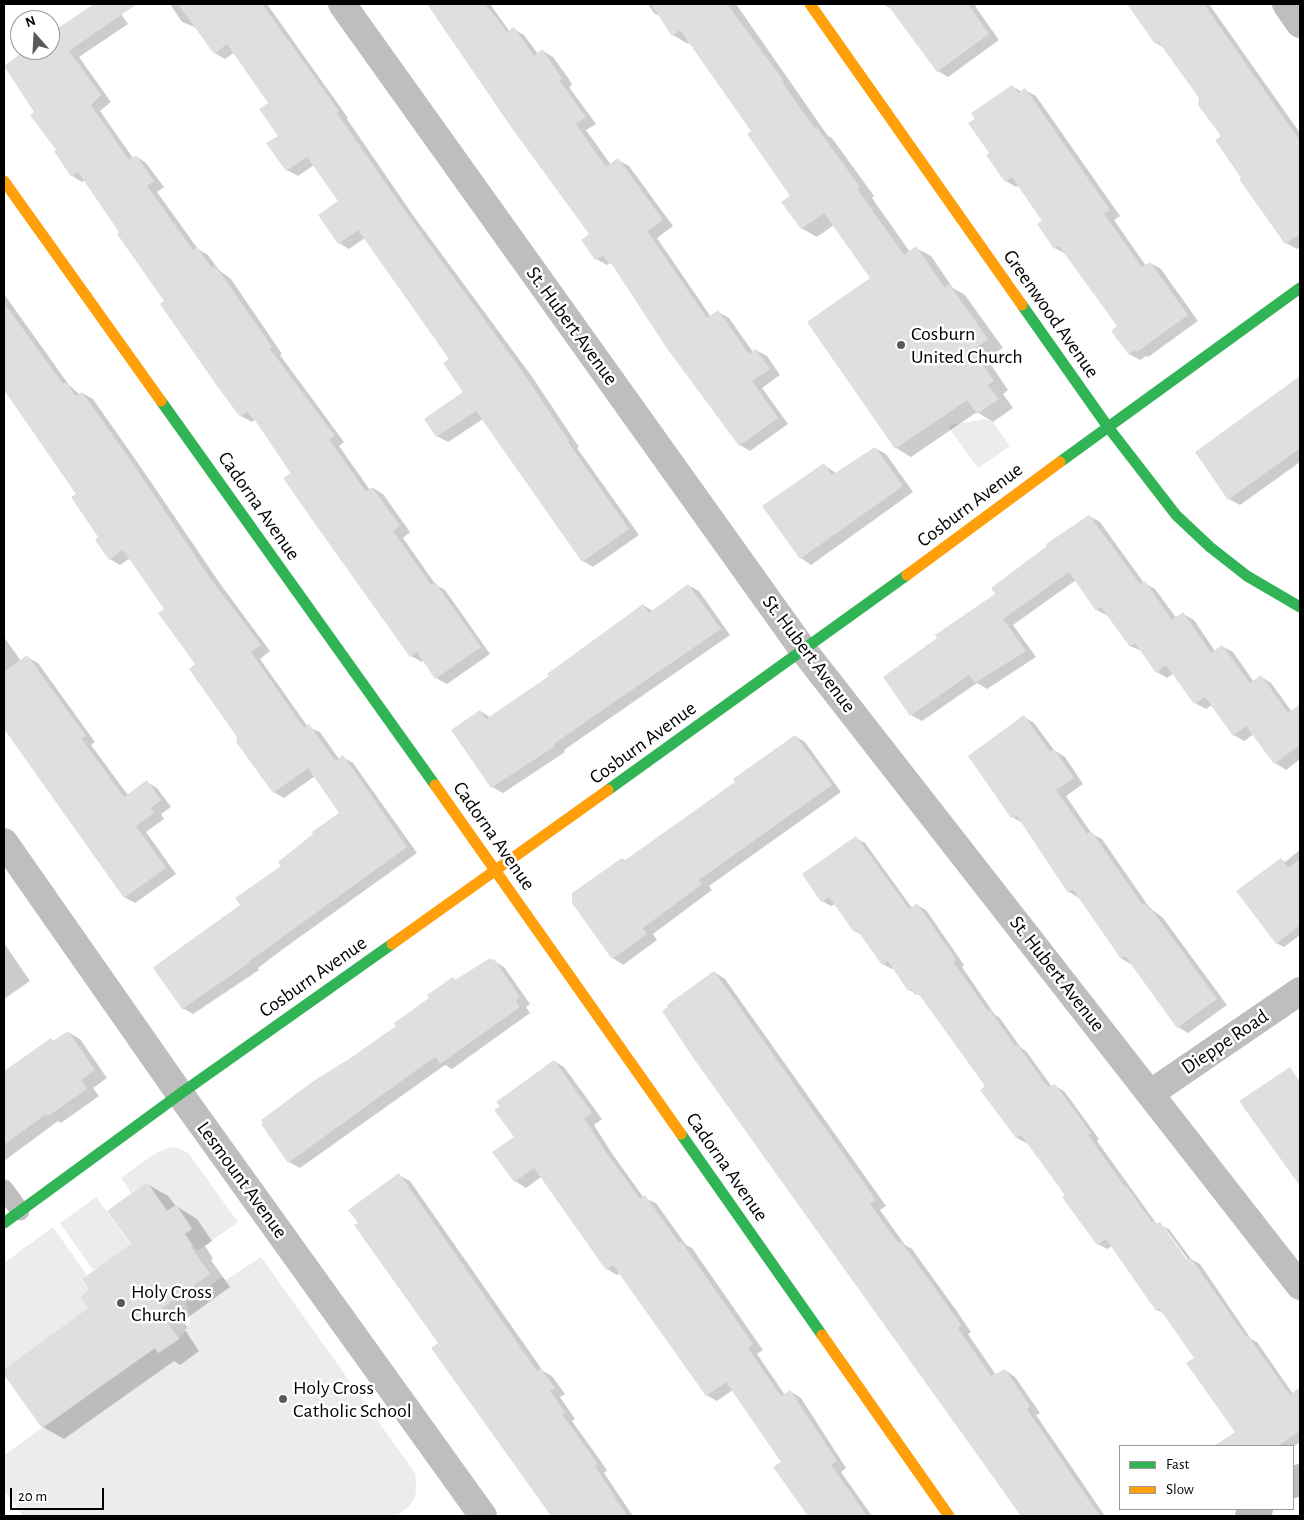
<!DOCTYPE html>
<html>
<head>
<meta charset="utf-8">
<style>
  body { margin:0 }
  #map { position:relative; width:1304px; height:1520px; overflow:hidden; background:#fff; font-family:"Alegreya Sans",sans-serif }
  canvas { display:block }
  .frame { position:absolute; inset:0; border:5px solid #000; pointer-events:none }
  .legend { position:absolute; left:1119px; top:1445px; width:175px; height:65px; box-sizing:border-box; background:#fff; border:1px solid #999; margin:0; padding:6px 9px; list-style:none; font-size:15px; color:#000 }
  .legend li { display:flex; align-items:center; gap:10px; height:25px }
  .legend b { width:25px; border:1px solid #999 }
  .north { position:absolute; left:10px; top:10px; width:50px; height:50px; box-sizing:border-box; background:#fff; border:1px solid #999; border-radius:50%; rotate:341deg; font-size:14px; font-weight:700; line-height:20px; text-align:center; color:#000 }
  .north::after { content:''; display:block; margin:auto; width:18px; height:22px; background:#595959; clip-path:polygon(50% 0,100% 100%,50% 72%,0 100%) }
  .scale { position:absolute; left:10px; top:1488px; width:94px; height:22px; box-sizing:border-box; border:2px solid #000; border-top:0; padding-left:6px; font-size:15px; line-height:18px; white-space:nowrap; color:#000; -webkit-text-stroke:4px #fff; paint-order:stroke }
</style>
</head>
<body>
<div id="map">
<canvas width="1304" height="1520"></canvas>
<div class="frame"></div>
<ul class="legend">
<li><b style="height:6px;background:#30b455"></b>Fast</li>
<li><b style="height:6px;background:#ff9f0a"></b>Slow</li>
</ul>
<div class="north">N</div>
<div class="scale">20 m</div>
</div>
<script>
const ctx = document.querySelector('canvas').getContext('2d');
ctx.lineJoin = 'round';
function fillPath(path, color) { ctx.fillStyle = color; ctx.fill(path, 'evenodd'); }
function trace(path, color, width, dash) { ctx.strokeStyle = color; ctx.lineWidth = width; ctx.lineCap = dash ? 'butt' : 'round'; ctx.setLineDash(dash || []); ctx.stroke(path); }
function write(font, color, halo, rows, align = 'center') {
  ctx.font = font + ' "Alegreya Sans",sans-serif'; ctx.lineWidth = 5; ctx.setLineDash([]); ctx.textBaseline = 'middle'; ctx.strokeStyle = halo; ctx.fillStyle = color; for (const [text, x, y, turn = 0] of rows) {
    ctx.save(); ctx.translate(x, y); ctx.rotate((+turn || 0) * Math.PI / 180); ctx.textAlign = isNaN(turn) ? turn : align; if (halo) ctx.strokeText(text, 0, 0); ctx.fillText(text, 0, 0); ctx.restore();
  }
}
fillPath(new Path2D(`
  M 985,419 L 992,421 L 1010,446 L 978,468 L 949,428 L 950,425 Z
  M 171,1147 L 181,1149 L 189,1154 L 238,1222 L 197,1251 L 185,1234 L 192,1228 L 176,1205 L 167,1211 L 147,1182 L 131,1193 L 121,1178 L 156,1153 Z
  M 96,1197 L 147,1267 L 104,1280 L 96,1268 L 93,1270 L 60,1223 Z
  M 53,1227 L 85,1272 L 86,1276 L 81,1279 L 89,1290 L 80,1297 L 88,1308 L 4,1369 L 4,1263 Z
  M 261,1257 L 415,1473 C 418,1498 416,1502 396,1516 L 23,1516 L 4,1490 L 4,1455 L 155,1348 L 159,1353 C 177,1341 200,1327 185,1303 L 222,1277 L 226,1280 Z`), '#ececec');
fillPath(new Path2D(`
  M 96,4 L 114,4 L 128,24 L 79,57 L 111,102 L 100,111 L 133,158 L 136,156 L 146,163 L 164,187 L 157,192 L 198,249 L 208,255 L 219,270 L 231,279 L 282,354 L 280,355 L 344,442 L 339,446 L 370,490 L 373,488 L 383,494 L 410,532 L 403,538 L 436,585 L 445,590 L 490,654 L 447,684 L 436,678 L 424,660 L 422,662 L 411,656 L 255,419 L 252,422 L 241,416 L 85,180 L 82,182 L 72,176 L 36,112 L 28,50 L 50,50 L 50,35 Z
  M 170,4 L 267,4 L 348,118 L 347,119 L 415,218 L 533,378 L 579,447 L 577,448 L 639,535 L 593,567 L 583,561 L 483,419 L 448,442 L 437,436 L 464,392 L 450,359 L 365,238 L 349,249 L 339,243 L 340,202 L 314,165 L 298,176 L 287,170 L 268,144 L 279,136 L 270,104 L 235,52 L 225,59 L 215,53 L 197,28 L 182,22 Z
  M 428,4 L 490,4 L 510,32 L 514,29 L 524,35 L 538,54 L 543,51 L 553,57 L 569,79 L 572,85 L 569,87 L 596,124 L 586,130 L 611,165 L 618,160 L 629,166 L 673,226 L 657,238 L 711,317 L 718,312 L 729,318 L 753,352 L 756,350 L 767,356 L 780,375 L 762,388 L 788,424 L 750,451 L 740,445 L 614,265 L 610,263 L 607,265 L 596,259 L 591,234 L 512,126 Z
  M 648,4 L 736,4 L 828,136 L 832,138 L 874,196 L 872,198 L 910,252 L 916,248 L 931,256 L 953,288 L 965,295 L 1003,348 L 987,359 L 1008,390 L 1003,394 L 1013,408 L 993,422 L 977,412 L 911,457 L 896,448 L 808,323 L 872,278 L 834,225 L 817,237 L 801,228 L 792,196 L 753,132 L 690,42 L 688,44 L 673,35 L 661,17 L 654,13 Z
  M 883,4 L 978,4 L 975,6 L 999,40 L 948,77 L 938,71 L 894,10 Z
  M 1128,4 L 1209,4 L 1300,133 L 1300,247 L 1297,249 L 1286,243 L 1240,179 L 1243,178 L 1222,137 L 1200,97 L 1164,48 L 1156,43 Z
  M 1012,86 L 1022,92 L 1025,90 L 1036,96 L 1120,216 L 1114,220 L 1146,266 L 1150,263 L 1161,269 L 1198,321 L 1148,357 L 1146,356 L 1140,360 L 1129,354 L 1119,327 L 1066,254 L 1055,248 L 1038,225 L 1044,221 L 1019,185 L 1016,187 L 1006,181 L 991,153 Z
  M 4,294 L 69,385 L 80,395 L 82,393 L 93,399 L 140,466 L 221,585 L 270,651 L 260,659 L 308,727 L 320,732 L 339,759 L 343,757 L 353,763 L 417,853 L 283,949 L 258,968 L 259,970 L 193,1014 L 182,1008 L 242,905 L 340,814 L 315,776 L 284,798 L 274,792 L 238,737 L 165,609 L 130,558 L 120,565 L 110,559 L 77,494 L 4,388 Z
  M 1300,378 L 1300,462 L 1240,505 L 1229,499 L 1196,452 Z
  M 875,448 L 886,454 L 913,492 L 811,565 L 801,558 L 824,465 L 837,474 Z
  M 1089,516 L 1100,522 L 1144,583 L 1155,589 L 1177,619 L 1183,614 L 1194,620 L 1215,651 L 1222,646 L 1233,652 L 1254,682 L 1261,677 L 1271,683 L 1292,712 L 1300,706 L 1300,759 L 1286,770 L 1275,763 L 1254,734 L 1244,741 L 1234,735 L 1212,705 L 1206,709 L 1195,703 L 1174,673 L 1167,678 L 1157,672 L 1142,651 L 1130,646 L 1108,616 L 1097,610 L 1076,580 L 1013,625 L 1036,657 L 987,689 L 977,683 L 922,721 L 911,715 L 885,677 L 997,594 Z
  M 688,585 L 699,591 L 730,635 L 564,750 L 565,752 L 503,793 L 492,787 L 480,711 L 490,717 L 550,677 L 643,605 L 653,611 Z
  M 4,637 L 21,661 L 27,657 L 38,663 L 95,742 L 91,745 L 128,795 L 147,782 L 157,788 L 171,807 L 161,814 L 164,819 L 146,832 L 176,874 L 135,903 L 124,897 L 4,727 Z
  M 1024,717 L 1034,723 L 1054,750 L 1065,757 L 1083,784 L 1066,796 L 1092,834 L 1102,839 L 1149,907 L 1163,918 L 1227,1005 L 1188,1033 L 1178,1027 L 1132,965 L 1121,958 L 1079,898 L 1069,892 L 1023,823 L 1012,817 Z
  M 795,736 L 805,742 L 841,792 L 709,886 L 712,890 L 653,934 L 657,940 L 623,965 L 613,958 L 623,859 L 626,861 L 737,783 Z
  M 856,838 L 865,843 L 912,908 L 917,905 L 926,910 L 964,965 L 962,967 L 995,1015 L 999,1017 L 1021,1048 L 1026,1051 L 1052,1087 L 1055,1086 L 1064,1091 L 1099,1139 L 1097,1141 L 1156,1223 L 1169,1229 L 1191,1259 L 1200,1264 L 1251,1339 L 1257,1342 L 1293,1394 L 1298,1391 L 1300,1392 L 1300,1442 L 1293,1447 L 1228,1446 L 1227,1444 L 1236,1432 L 1195,1358 L 1165,1314 L 1157,1310 L 1112,1246 L 1107,1249 L 1098,1244 L 1028,1141 L 1026,1143 L 1017,1138 L 987,1086 L 923,997 L 909,990 L 894,968 L 892,969 L 883,964 L 863,936 L 855,931 L 835,904 L 831,906 L 822,901 ZM 1161,1225 L 1165,1228 L 1192,1265 L 1190,1266 Z
  M 1300,850 L 1300,935 L 1284,947 L 1276,943 L 1281,859 L 1285,862 Z
  M 4,943 L 30,981 L 4,999 Z
  M 494,961 L 504,967 L 530,1004 L 526,1007 L 530,1013 L 452,1069 L 445,1065 L 300,1168 L 289,1162 L 350,1060 L 398,1026 L 453,978 L 457,981 Z
  M 714,972 L 725,979 L 886,1206 L 880,1210 L 905,1245 L 912,1249 L 956,1310 L 971,1332 L 968,1334 L 996,1375 L 1005,1370 L 1015,1377 L 1040,1413 L 1036,1415 L 1105,1516 L 1021,1516 L 903,1347 Z
  M 68,1032 L 80,1039 L 107,1078 L 93,1088 L 99,1096 L 61,1123 L 58,1121 L 4,1161 L 4,1072 L 51,1039 L 55,1041 Z
  M 554,1061 L 564,1067 L 602,1119 L 594,1125 L 613,1155 L 644,1198 L 656,1203 L 686,1245 L 692,1248 L 763,1350 L 757,1354 L 785,1395 L 790,1391 L 801,1398 L 846,1468 L 841,1472 L 872,1516 L 809,1516 L 775,1467 L 782,1462 L 733,1390 L 717,1401 L 706,1395 L 620,1273 L 617,1275 L 607,1269 L 541,1177 L 526,1188 L 515,1181 L 494,1152 L 516,1137 Z
  M 1288,1081 L 1300,1097 L 1300,1184 L 1241,1102 Z
  M 399,1175 L 410,1181 L 543,1371 L 552,1376 L 565,1394 L 560,1397 L 575,1419 L 572,1421 L 607,1470 L 604,1473 L 633,1516 L 562,1516 L 440,1343 Z
  M 147,1184 L 168,1196 L 176,1206 L 197,1219 L 212,1241 L 205,1246 L 213,1258 L 211,1260 L 230,1287 L 183,1321 L 188,1328 L 185,1330 L 199,1351 L 180,1365 L 174,1361 L 64,1439 L 43,1427 L 4,1370 L 90,1308 L 91,1290 L 133,1244 Z`), '#0003');
fillPath(new Path2D(`
  M 94,4 L 137,4 L 69,51 L 101,95 L 91,105 L 129,160 L 136,155 L 154,181 L 147,186 L 193,250 L 197,247 L 212,268 L 214,266 L 220,272 L 272,347 L 270,349 L 335,436 L 329,439 L 366,492 L 372,487 L 400,526 L 393,531 L 431,585 L 435,582 L 481,647 L 435,679 L 417,652 L 410,657 L 313,521 L 283,478 L 291,473 L 256,422 L 247,412 L 240,417 L 217,386 L 160,304 L 164,301 L 117,234 L 119,232 L 78,172 L 71,177 L 54,151 L 56,150 L 30,115 L 34,112 L 4,66 L 26,50 L 50,50 L 50,24 L 55,30 Z
  M 178,4 L 262,4 L 339,111 L 337,113 L 405,211 L 522,371 L 569,441 L 568,442 L 629,529 L 582,562 L 476,411 L 436,437 L 424,419 L 463,392 L 443,363 L 449,359 L 358,230 L 338,244 L 318,215 L 338,201 L 307,157 L 286,171 L 266,143 L 278,136 L 259,109 L 268,103 L 227,44 L 214,54 Z
  M 427,4 L 485,4 L 507,32 L 514,27 L 534,56 L 542,49 L 558,72 L 562,79 L 559,80 L 586,117 L 576,124 L 606,167 L 618,158 L 663,220 L 647,231 L 707,318 L 718,310 L 749,354 L 756,349 L 770,369 L 752,381 L 778,418 L 739,446 L 666,347 L 611,263 L 609,264 L 603,255 L 595,260 L 581,240 L 589,234 L 511,127 Z
  M 651,4 L 727,4 L 784,81 L 782,82 L 815,129 L 817,128 L 860,187 L 857,189 L 904,255 L 916,246 L 945,288 L 949,284 L 988,339 L 973,350 L 994,381 L 988,385 L 999,399 L 977,414 L 967,400 L 895,449 L 807,322 L 870,278 L 824,213 L 801,229 L 781,202 L 790,196 L 747,134 L 751,131 L 680,30 L 672,36 Z
  M 887,4 L 968,4 L 989,34 L 937,72 Z
  M 1127,4 L 1204,4 L 1300,141 L 1300,234 L 1285,244 L 1239,179 L 1241,178 L 1215,140 L 1221,136 L 1198,105 L 1199,98 L 1158,41 L 1155,44 Z
  M 1012,85 L 1018,93 L 1025,88 L 1110,210 L 1104,214 L 1142,267 L 1150,262 L 1188,315 L 1137,352 L 1135,350 L 1129,355 L 1111,331 L 1117,326 L 1059,246 L 1054,249 L 1037,224 L 1042,221 L 1012,177 L 1005,182 L 986,155 L 989,153 L 968,123 L 975,119 L 971,113 Z
  M 4,303 L 63,384 L 66,382 L 76,396 L 82,392 L 129,458 L 210,578 L 261,645 L 251,652 L 304,728 L 309,724 L 335,761 L 343,755 L 407,847 L 273,944 L 248,962 L 249,963 L 182,1009 L 153,968 L 155,966 L 240,905 L 235,898 L 281,866 L 278,862 L 313,834 L 312,832 L 339,813 L 308,768 L 273,793 L 236,742 L 237,737 L 189,669 L 195,664 L 158,613 L 164,609 L 141,576 L 123,550 L 109,560 L 95,540 L 98,537 L 71,497 L 76,494 L 4,390 Z
  M 1300,376 L 1300,448 L 1228,500 L 1195,452 Z
  M 875,447 L 903,486 L 800,559 L 762,506 L 824,463 L 832,475 Z
  M 1089,515 L 1140,584 L 1145,581 L 1172,620 L 1183,612 L 1211,653 L 1222,645 L 1250,683 L 1261,675 L 1288,713 L 1300,704 L 1300,745 L 1274,764 L 1246,726 L 1233,736 L 1205,697 L 1194,704 L 1166,665 L 1156,673 L 1135,643 L 1130,647 L 1101,607 L 1096,611 L 1069,572 L 1003,619 L 1026,651 L 975,683 L 969,675 L 910,716 L 883,677 L 937,638 L 935,635 L 995,594 L 991,588 L 1047,546 L 1046,544 Z
  M 688,584 L 721,629 L 598,713 L 554,744 L 555,746 L 491,788 L 451,730 L 480,710 L 486,719 L 549,676 L 547,674 L 643,604 L 649,613 Z
  M 27,655 L 86,736 L 81,738 L 124,797 L 147,780 L 161,800 L 151,808 L 154,813 L 136,826 L 166,868 L 124,898 L 4,729 L 4,672 Z
  M 1024,715 L 1050,752 L 1054,749 L 1074,778 L 1056,790 L 1087,834 L 1091,831 L 1142,904 L 1144,903 L 1151,911 L 1152,910 L 1217,999 L 1177,1028 L 1125,956 L 1121,959 L 1073,889 L 1068,893 L 1017,816 L 1011,818 L 968,756 Z
  M 795,735 L 832,785 L 699,880 L 702,884 L 643,928 L 647,934 L 612,959 L 572,903 L 572,893 L 622,858 L 624,861 L 735,782 L 733,779 Z
  M 856,836 L 909,909 L 917,903 L 956,960 L 953,962 L 988,1011 L 990,1010 L 1015,1046 L 1017,1044 L 1044,1082 L 1050,1087 L 1055,1084 L 1091,1133 L 1088,1135 L 1125,1187 L 1126,1186 L 1152,1222 L 1154,1220 L 1157,1224 L 1160,1222 L 1187,1260 L 1191,1258 L 1246,1337 L 1248,1336 L 1290,1395 L 1300,1387 L 1300,1431 L 1278,1446 L 1214,1446 L 1235,1432 L 1186,1363 L 1194,1358 L 1159,1308 L 1156,1311 L 1106,1239 L 1097,1245 L 1062,1197 L 1065,1195 L 1021,1135 L 1016,1138 L 980,1090 L 985,1086 L 918,993 L 915,995 L 911,989 L 908,991 L 888,961 L 882,965 L 857,930 L 854,932 L 829,897 L 821,902 L 802,874 Z
  M 1281,858 L 1288,868 L 1300,859 L 1300,925 L 1276,944 L 1236,891 Z
  M 490,958 L 492,960 L 494,959 L 520,997 L 516,1001 L 520,1007 L 440,1064 L 436,1057 L 422,1066 L 288,1163 L 261,1124 L 263,1123 L 261,1120 L 315,1080 L 349,1059 L 396,1026 L 394,1023 L 429,998 L 427,995 L 453,977 L 455,980 Z
  M 714,971 L 876,1200 L 870,1204 L 899,1244 L 901,1242 L 945,1302 L 961,1325 L 958,1328 L 991,1376 L 1005,1369 L 1030,1406 L 1027,1409 L 1100,1516 L 1021,1516 L 694,1059 L 662,1011 L 668,1007 L 667,1005 Z
  M 68,1031 L 95,1070 L 81,1080 L 87,1089 L 48,1116 L 46,1114 L 4,1145 L 4,1071 L 51,1038 L 53,1041 Z
  M 554,1060 L 592,1113 L 584,1118 L 603,1148 L 640,1199 L 645,1195 L 679,1243 L 681,1241 L 753,1344 L 748,1348 L 781,1396 L 790,1390 L 837,1461 L 831,1465 L 867,1516 L 808,1516 L 773,1467 L 781,1462 L 726,1382 L 706,1396 L 613,1265 L 606,1270 L 534,1168 L 514,1182 L 492,1152 L 514,1137 L 494,1110 L 500,1106 L 496,1102 Z
  M 1290,1067 L 1300,1082 L 1300,1186 L 1239,1101 Z
  M 399,1173 L 537,1371 L 541,1369 L 555,1388 L 550,1391 L 565,1412 L 562,1414 L 598,1464 L 595,1466 L 627,1516 L 551,1516 L 431,1348 L 438,1343 L 354,1225 L 358,1223 L 348,1210 Z
  M 147,1182 L 167,1211 L 176,1205 L 192,1229 L 185,1234 L 193,1246 L 191,1247 L 210,1274 L 162,1308 L 168,1316 L 165,1318 L 179,1339 L 158,1353 L 155,1348 L 42,1428 L 4,1375 L 4,1369 L 88,1308 L 80,1297 L 89,1290 L 82,1279 L 131,1244 L 107,1211 Z`), '#dfdfdf');
trace(new Path2D(`
  M 4,1189 L 20,1211`), '#bebebe', 19);
trace(new Path2D(`
  M 342,4 L 804,651 L 1300,1286
  M 1286,4 L 1300,24
  M 4,842 L 180,1094 L 483,1516
  M 1151,1093 L 1300,991
  M 1293,1484 L 1300,1478
  M 1249,1516 L 1259,1509`), '#bebebe', 28);
trace(new Path2D(`
  M 1022,305 L 1108,427 L 1176,515 L 1210,547 L 1247,576 L 1300,607
  M 161,401 L 435,785
  M 1060,462 L 1300,288
  M 608,790 L 907,575
  M 681,1134 L 822,1335
  M 4,1223 L 180,1094 L 392,944`), '#30b455', 11);
trace(new Path2D(`
  M 810,4 L 1022,305
  M 4,181 L 161,401
  M 907,575 L 1060,462
  M 435,785 L 681,1134
  M 392,944 L 608,790
  M 822,1335 L 949,1516`), '#ff9f0a', 11);
for (const [x, y, r, color] of [
  [901,345,5,"#595959"],
  [121,1303,5,"#595959"],
  [283,1399,5,"#595959"]
]) { const dot = new Path2D(); dot.arc(x, y, r, 0, 2 * Math.PI); ctx.fillStyle = color; ctx.fill(dot); trace(dot, '#fff', 2); }
write('20px', '#000', '#fff', [
  ["Greenwood Avenue",1051,314,55],
  ["St. Hubert Avenue",572,326,54],
  ["Cosburn Avenue",970,505,-37],
  ["Cadorna Avenue",259,506,55],
  ["St. Hubert Avenue",809,654,53],
  ["Cosburn Avenue",643,743,-36],
  ["Cadorna Avenue",494,836,55],
  ["St. Hubert Avenue",1057,974,52],
  ["Cosburn Avenue",313,977,-35],
  ["Dieppe Road",1225,1042,-34],
  ["Cadorna Avenue",727,1167,55],
  ["Lesmount Avenue",242,1180,54]
]);
write('20px', '#000', '#fff', [
  ["Cosburn",911,334],
  ["United Church",911,357],
  ["Holy Cross",131,1292],
  ["Church",131,1315],
  ["Holy Cross",293,1388],
  ["Catholic School",293,1411]
], 'left');
</script>
</body>
</html>
